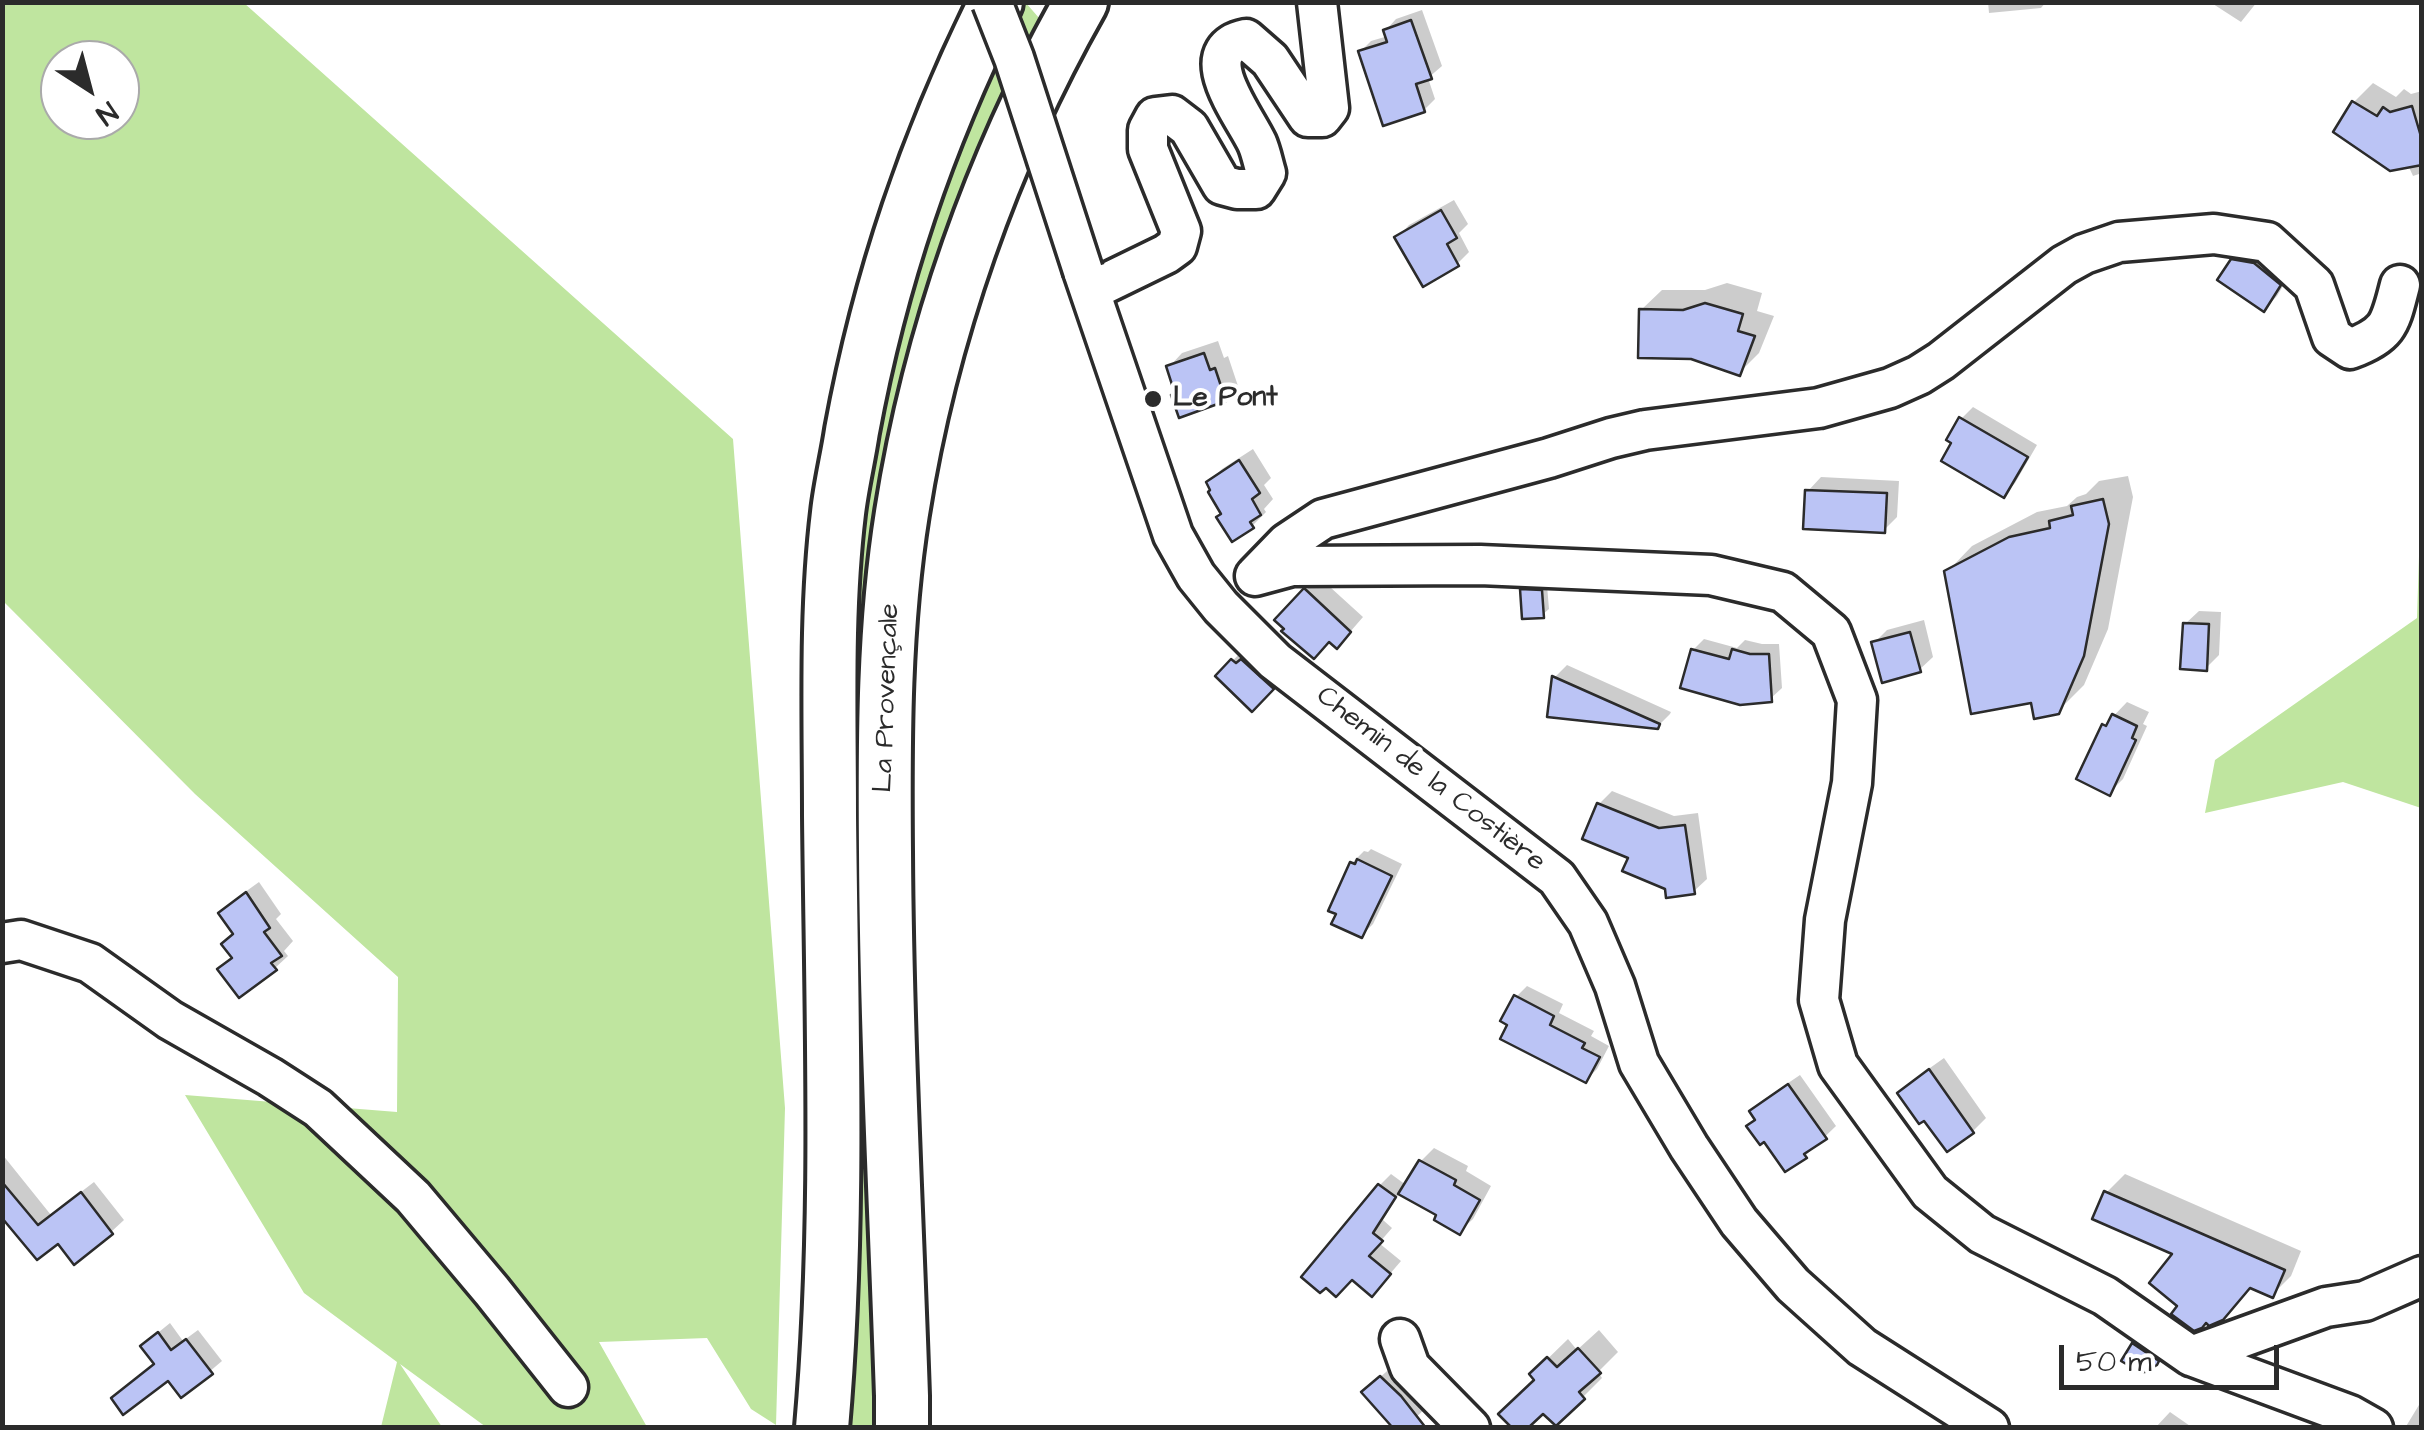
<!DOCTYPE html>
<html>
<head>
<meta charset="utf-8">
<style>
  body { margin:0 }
  #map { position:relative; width:2424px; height:1430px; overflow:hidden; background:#fff; font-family:"Architects Daughter",sans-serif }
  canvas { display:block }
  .frame { position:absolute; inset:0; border:5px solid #2b2b2b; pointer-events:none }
  .north { position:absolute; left:40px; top:40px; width:100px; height:100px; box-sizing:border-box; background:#fff; border:2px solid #aaa; border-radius:50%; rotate:144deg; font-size:28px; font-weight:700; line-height:40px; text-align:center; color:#2b2b2b }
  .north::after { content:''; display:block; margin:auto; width:35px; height:45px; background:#2b2b2b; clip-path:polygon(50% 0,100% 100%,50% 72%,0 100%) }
  .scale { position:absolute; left:2059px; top:1345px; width:220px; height:45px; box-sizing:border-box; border:5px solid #2b2b2b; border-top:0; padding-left:12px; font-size:30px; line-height:35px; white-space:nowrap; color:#2b2b2b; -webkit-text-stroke:8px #fff; paint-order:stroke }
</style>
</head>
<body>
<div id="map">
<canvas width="2424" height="1430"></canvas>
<div class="frame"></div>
<div class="north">N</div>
<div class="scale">50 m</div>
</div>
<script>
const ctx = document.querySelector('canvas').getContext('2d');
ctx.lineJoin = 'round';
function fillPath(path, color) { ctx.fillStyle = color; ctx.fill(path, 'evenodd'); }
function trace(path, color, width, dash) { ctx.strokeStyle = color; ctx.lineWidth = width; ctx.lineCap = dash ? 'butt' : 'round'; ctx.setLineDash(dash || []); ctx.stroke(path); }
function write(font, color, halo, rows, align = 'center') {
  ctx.font = font + ' "Architects Daughter",sans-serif'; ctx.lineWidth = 8; ctx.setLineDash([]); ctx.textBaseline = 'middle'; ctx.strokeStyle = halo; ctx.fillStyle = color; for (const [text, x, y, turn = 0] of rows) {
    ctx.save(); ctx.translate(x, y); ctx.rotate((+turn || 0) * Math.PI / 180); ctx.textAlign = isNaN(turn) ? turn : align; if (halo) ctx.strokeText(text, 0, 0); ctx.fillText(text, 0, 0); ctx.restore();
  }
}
fillPath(new Path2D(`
  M 2,3 L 244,3 L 733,439 L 785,1108 L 776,1425 L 751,1409 L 707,1338 L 599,1342 L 647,1427 L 486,1427 L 400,1364 L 442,1427 L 381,1427 L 397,1362 L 304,1293 L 185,1095 L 397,1112 L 398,977 L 195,794 L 3,601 ZM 60,60 L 120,60 L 120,120 L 60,120 Z
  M 1022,3 L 1026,3 L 1046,26 L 884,496 L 857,700 L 861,546 L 888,372 L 909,289 L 939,196 L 972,115 Z
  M 2421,494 L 2421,808 L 2343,782 L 2205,813 L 2215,760 L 2417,618 Z
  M 859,1046 L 871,1240 L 876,1427 L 845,1428 Z`), '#bfe59f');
fillPath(new Path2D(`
  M 1988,2 L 2046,2 L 2041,8 L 1989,13 Z
  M 2210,2 L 2257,2 L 2241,22 Z
  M 1422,10 L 1442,66 L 1428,78 L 1435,99 L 1424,110 L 1360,52 L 1371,41 L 1388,36 L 1386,30 L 1396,19 Z
  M 2373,83 L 2396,97 L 2404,89 L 2411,94 L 2422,91 L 2422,173 L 2413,176 L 2408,165 L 2336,132 L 2354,102 Z
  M 1454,200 L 1468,224 L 1459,233 L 1469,252 L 1457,264 L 1397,238 L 1409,225 Z
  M 2246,248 L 2292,271 L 2277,296 L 2264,309 L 2233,261 Z
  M 1727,283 L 1762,293 L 1757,311 L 1774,316 L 1759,353 L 1739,373 L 1641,310 L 1662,290 L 1705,290 Z
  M 1218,341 L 1224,358 L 1228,356 L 1238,386 L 1225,399 L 1169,367 L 1182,353 Z
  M 1973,407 L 2037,445 L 2015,483 L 2004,495 L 1961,419 Z
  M 1253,449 L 1271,478 L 1264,485 L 1273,499 L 1264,509 L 1266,512 L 1252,526 L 1223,514 L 1209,482 L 1222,469 Z
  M 2128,476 L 2133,497 L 2108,629 L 2084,685 L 2058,711 L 2033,700 L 1947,572 L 1972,546 L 2037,512 L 2067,506 L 2077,497 L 2086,494 L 2099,481 Z
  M 1821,477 L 1899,481 L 1897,517 L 1884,530 L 1808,491 Z
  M 1319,577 L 1363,617 L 1350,632 L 1330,640 L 1287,628 L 1277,620 Z
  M 1528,584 L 1547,585 L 1549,609 L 1542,615 L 1522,590 Z
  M 2199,611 L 2221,612 L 2219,655 L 2206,668 L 2185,624 Z
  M 1924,620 L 1933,657 L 1919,670 L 1874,643 L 1887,630 Z
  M 1704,639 L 1737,648 L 1745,640 L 1762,644 L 1779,644 L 1782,688 L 1770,699 L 1693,650 Z
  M 1244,649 L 1283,676 L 1252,709 L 1218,676 Z
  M 1567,665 L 1671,712 L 1670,714 L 1657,727 L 1555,677 Z
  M 2127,702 L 2149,712 L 2143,724 L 2147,726 L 2123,779 L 2109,793 L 2104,726 Z
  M 1612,791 L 1674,816 L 1698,813 L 1707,879 L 1693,892 L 1667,887 L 1632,856 L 1599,804 Z
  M 1371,849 L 1402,864 L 1373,924 L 1361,936 L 1352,863 L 1364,851 L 1368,852 Z
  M 259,882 L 281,914 L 276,919 L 293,941 L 284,951 L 288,956 L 275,968 L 221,969 L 234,956 L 235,933 L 221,913 L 234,900 Z
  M 1527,986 L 1563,1004 L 1559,1013 L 1594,1031 L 1591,1036 L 1609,1046 L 1597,1069 L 1586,1080 L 1516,997 Z
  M 1944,1058 L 1986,1118 L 1973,1131 L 1948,1148 L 1900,1093 L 1913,1080 Z
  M 1800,1075 L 1836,1126 L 1805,1156 L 1758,1119 L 1752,1112 L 1763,1100 Z
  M 1434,1148 L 1468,1166 L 1466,1171 L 1491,1186 L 1473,1219 L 1459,1232 L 1439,1214 L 1400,1192 L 1383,1220 L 1392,1228 L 1379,1243 L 1401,1261 L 1383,1282 L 1353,1277 L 1379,1186 L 1391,1174 L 1406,1185 L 1421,1161 Z
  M 2,1154 L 51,1215 L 94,1182 L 124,1220 L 111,1232 L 58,1241 L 2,1214 Z
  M 2125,1174 L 2301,1251 L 2291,1276 L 2272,1295 L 2252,1286 L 2222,1318 L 2181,1305 L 2176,1253 L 2107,1192 Z
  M 170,1323 L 183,1341 L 198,1330 L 222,1361 L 182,1395 L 156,1363 L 154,1336 Z
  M 1599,1330 L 1618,1352 L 1598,1372 L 1602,1378 L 1583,1397 L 1537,1380 L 1532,1374 L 1568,1339 L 1577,1350 Z
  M 2140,1338 L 2163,1354 L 2155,1363 L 2125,1360 Z
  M 1394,1365 L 1431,1403 L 1405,1428 L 1378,1379 Z
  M 2422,1400 L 2422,1428 L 2405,1428 Z
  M 2170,1412 L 2193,1428 L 2155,1428 Z`), '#0003');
const building = new Path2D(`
  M 1411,20 L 1432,79 L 1416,84 L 1425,112 L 1383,126 L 1358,51 L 1387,42 L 1383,30 Z
  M 2352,101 L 2377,116 L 2383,107 L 2390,112 L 2412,106 L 2422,140 L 2422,165 L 2390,171 L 2333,132 Z
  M 1441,210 L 1457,238 L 1447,244 L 1459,266 L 1423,287 L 1394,237 Z
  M 2231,259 L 2254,263 L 2281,285 L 2264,312 L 2217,280 Z
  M 1705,303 L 1743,314 L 1738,331 L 1755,336 L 1740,376 L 1691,359 L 1638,358 L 1639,309 L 1683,310 Z
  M 1204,353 L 1210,370 L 1215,368 L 1226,401 L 1179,418 L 1171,395 L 1175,394 L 1166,366 Z
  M 1959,417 L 2028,457 L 2004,498 L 1941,461 L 1951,443 L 1946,440 Z
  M 1239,460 L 1260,493 L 1252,499 L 1261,515 L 1250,522 L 1254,528 L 1232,542 L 1216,517 L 1221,514 L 1208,492 L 1210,490 L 1206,482 Z
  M 1805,490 L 1887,493 L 1885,533 L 1803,529 Z
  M 2103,499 L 2109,524 L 2084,656 L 2059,714 L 2034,719 L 2031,703 L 1971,714 L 1944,571 L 2009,537 L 2050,528 L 2049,521 L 2073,515 L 2071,506 Z
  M 1304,588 L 1351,632 L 1337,649 L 1329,642 L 1314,659 L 1281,631 L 1284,629 L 1274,620 Z
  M 1520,589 L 1542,590 L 1544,618 L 1522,619 Z
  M 2183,623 L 2209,624 L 2207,671 L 2180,669 Z
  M 1910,632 L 1921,672 L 1882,683 L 1871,642 Z
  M 1691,649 L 1729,659 L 1732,649 L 1750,654 L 1769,654 L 1772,702 L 1740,705 L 1680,688 Z
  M 1231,659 L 1236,663 L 1241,659 L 1274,689 L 1252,712 L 1215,676 Z
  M 1552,676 L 1660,724 L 1658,729 L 1547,717 Z
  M 2112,714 L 2137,726 L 2132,738 L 2136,740 L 2110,796 L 2076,779 L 2102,724 L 2106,726 Z
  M 1597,803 L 1659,828 L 1685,825 L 1695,894 L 1666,898 L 1665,889 L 1622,871 L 1628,858 L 1582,839 Z
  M 1357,859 L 1392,876 L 1362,938 L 1331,924 L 1336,914 L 1328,911 L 1350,862 L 1355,864 Z
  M 246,892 L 270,928 L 264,932 L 282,956 L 271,963 L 277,970 L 239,998 L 217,969 L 232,958 L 221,944 L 233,934 L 218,913 Z
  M 1514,995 L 1554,1016 L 1550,1025 L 1585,1043 L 1582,1048 L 1600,1057 L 1586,1083 L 1500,1039 L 1507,1025 L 1500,1021 Z
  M 1929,1069 L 1974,1133 L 1947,1152 L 1924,1121 L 1919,1124 L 1897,1093 Z
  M 1788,1084 L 1827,1139 L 1804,1154 L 1807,1158 L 1785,1172 L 1764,1142 L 1760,1145 L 1746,1126 L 1755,1120 L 1749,1111 Z
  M 1419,1160 L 1456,1180 L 1454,1185 L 1480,1200 L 1460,1235 L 1434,1220 L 1436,1215 L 1398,1194 Z
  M 2,1182 L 38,1225 L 81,1192 L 113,1234 L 74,1265 L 58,1244 L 37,1260 L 2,1218 Z
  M 1378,1184 L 1396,1197 L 1373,1233 L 1383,1241 L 1369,1256 L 1391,1274 L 1372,1297 L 1352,1280 L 1336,1297 L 1326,1288 L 1320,1293 L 1301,1277 Z
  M 2104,1191 L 2285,1270 L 2273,1298 L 2250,1288 L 2223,1320 L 2209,1326 L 2206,1323 L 2202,1328 L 2194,1331 L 2171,1314 L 2177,1306 L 2149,1283 L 2172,1254 L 2092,1219 Z
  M 158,1332 L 171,1350 L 186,1339 L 213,1374 L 181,1398 L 168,1381 L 123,1415 L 111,1398 L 154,1364 L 140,1346 Z
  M 2132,1343 L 2159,1361 L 2157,1365 L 2145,1372 L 2140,1372 L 2121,1361 Z
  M 1578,1348 L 1601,1373 L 1579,1392 L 1585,1399 L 1556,1426 L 1543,1414 L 1528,1428 L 1512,1428 L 1498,1414 L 1534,1380 L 1529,1374 L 1547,1357 L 1557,1367 Z
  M 1380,1376 L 1401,1396 L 1426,1428 L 1393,1428 L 1361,1392 Z`);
fillPath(building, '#bbc4f5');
trace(building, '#2b2b2b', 2.5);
const minor = new Path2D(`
  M 1083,271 L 1173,535 L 1196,576 L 1221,607 L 1275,661 L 1557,878 L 1588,923 L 1615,986 L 1639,1063 L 1689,1147 L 1739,1222 L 1793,1285 L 1862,1347 L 1989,1428
  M 1090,291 L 1166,254 L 1177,246 L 1181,231 L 1148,149 L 1148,130 L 1155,117 L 1172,115 L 1189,128 L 1222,185 L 1237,189 L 1256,189 L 1266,173 C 1263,163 1261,152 1257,143 C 1244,115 1191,50 1246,39 L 1270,60 L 1308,117 L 1322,117 L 1329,108 L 1317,2
  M 1256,575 L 1287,543 L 1323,519 L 1549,458 L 1611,438 L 1645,430 L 1819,408 L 1890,388 L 1919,375 L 1941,361 L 2064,265 L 2084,254 L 2119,242 L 2214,234 L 2267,242 L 2314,285 L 2332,337 L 2350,349 C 2390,334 2390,323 2400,285
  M 1255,576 L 1292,566 L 1480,565 L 1711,575 L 1783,592 L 1831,632 L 1857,700 L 1852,783 L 1825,920 L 1819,1000 L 1838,1065 L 1930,1192 L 1982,1234 L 2105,1296 L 2191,1356 L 2326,1307 L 2365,1301 L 2422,1276
  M 2,943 L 21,940 L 90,963 L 170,1020 L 270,1077 L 318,1108 L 413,1197 L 492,1291 L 568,1387
  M 1400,1339 L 1410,1367 L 1470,1428
  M 2191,1356 L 2350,1415 L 2373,1428`);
const highway = new Path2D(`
  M 822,1428 C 840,1224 832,1019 830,815 C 830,714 826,613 838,513 C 841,486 848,458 852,431 C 880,279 927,141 996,2
  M 902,1428 L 902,1396 C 896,1215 886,1033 885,852 C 884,739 884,626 902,513 C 930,335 992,159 1081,2`);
trace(minor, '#2b2b2b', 45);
trace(highway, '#2b2b2b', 60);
trace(minor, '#fff', 38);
trace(highway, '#fff', 52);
const minorBridge = new Path2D(`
  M 992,2 L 1014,58 L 1083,271`);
trace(minorBridge, '#2b2b2b', 45, []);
trace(minorBridge, '#fff', 38);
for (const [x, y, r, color] of [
  [1153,399,10,"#2b2b2b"]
]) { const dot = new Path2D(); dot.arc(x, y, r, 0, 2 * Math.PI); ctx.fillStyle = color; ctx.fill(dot); trace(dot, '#fff', 4); }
write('bold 28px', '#2b2b2b', '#fff', [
  ["Le Pont",1173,399]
], 'left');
write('28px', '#2b2b2b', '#fff', [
  ["La Provençale",888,698,-88],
  ["Chemin de la Costière",1430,780,38]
]);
</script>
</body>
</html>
